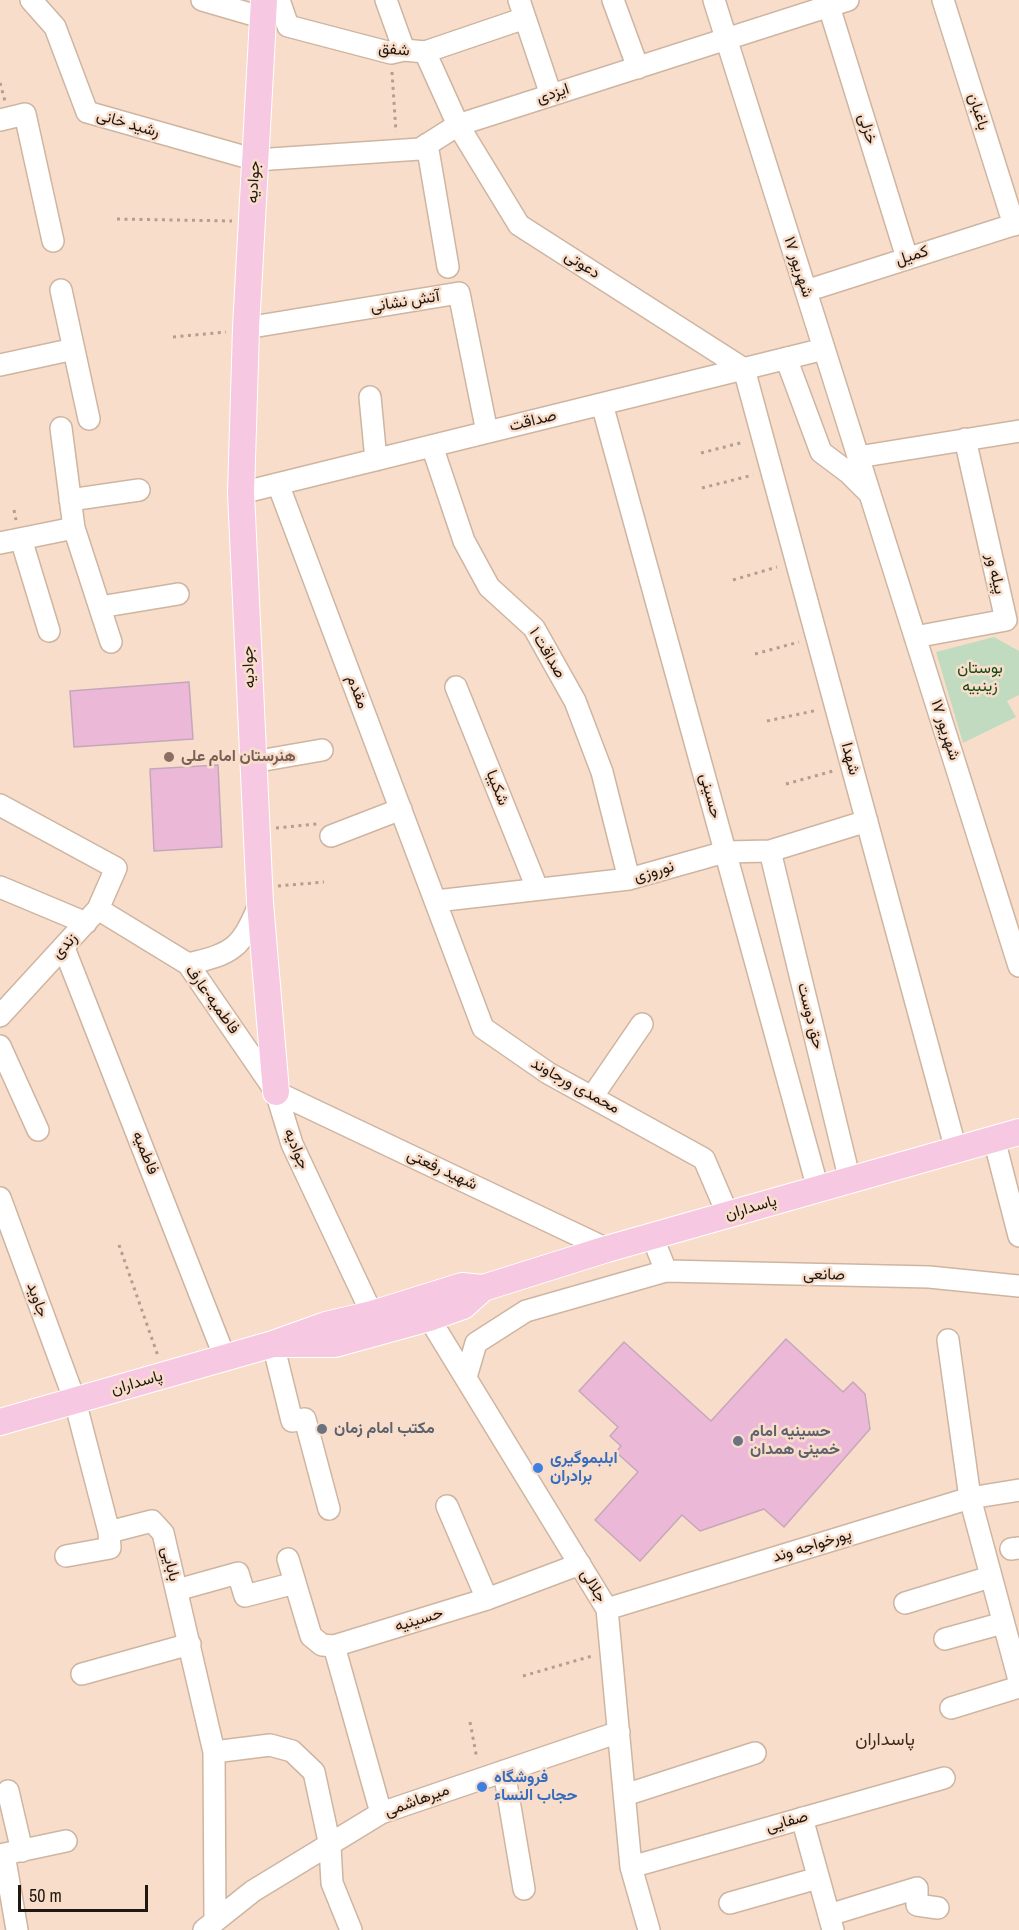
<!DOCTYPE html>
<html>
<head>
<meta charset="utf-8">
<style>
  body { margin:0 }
  #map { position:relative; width:1019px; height:1930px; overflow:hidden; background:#f8deca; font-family:"Archivo Narrow",sans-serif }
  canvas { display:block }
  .scale { position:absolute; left:18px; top:1885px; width:130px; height:27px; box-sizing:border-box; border:3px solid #201710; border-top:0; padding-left:8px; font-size:18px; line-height:21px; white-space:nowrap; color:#201710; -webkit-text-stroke:4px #f8deca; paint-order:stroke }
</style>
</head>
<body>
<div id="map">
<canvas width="1019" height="1930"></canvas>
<div class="scale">50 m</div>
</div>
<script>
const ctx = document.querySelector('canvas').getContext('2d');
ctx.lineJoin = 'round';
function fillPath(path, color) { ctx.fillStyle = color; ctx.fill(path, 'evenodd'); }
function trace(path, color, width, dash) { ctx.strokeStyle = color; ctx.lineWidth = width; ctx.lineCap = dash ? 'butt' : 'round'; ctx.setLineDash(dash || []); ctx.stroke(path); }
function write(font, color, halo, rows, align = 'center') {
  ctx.font = font + ' "Archivo Narrow",Vazirmatn,sans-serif'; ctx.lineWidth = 5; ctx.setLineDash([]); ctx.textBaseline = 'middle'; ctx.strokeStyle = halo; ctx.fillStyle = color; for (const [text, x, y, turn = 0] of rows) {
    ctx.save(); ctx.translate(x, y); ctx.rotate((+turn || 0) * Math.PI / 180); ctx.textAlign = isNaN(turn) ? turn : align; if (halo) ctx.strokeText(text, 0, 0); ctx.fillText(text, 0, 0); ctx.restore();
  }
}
fillPath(new Path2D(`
  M 994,637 L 1019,651 L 1019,695 L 1007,701 L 1016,717 L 963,743 L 936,652 Z`), '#c1dbc0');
const building = new Path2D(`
  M 189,682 L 193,739 L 74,747 L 70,691 Z
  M 218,765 L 222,847 L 154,851 L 150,769 Z
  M 786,1339 L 843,1392 L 853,1382 L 865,1394 L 870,1429 L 784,1527 L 764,1509 L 700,1531 L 682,1515 L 640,1561 L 595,1520 L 638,1472 L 616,1452 L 621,1446 L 610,1436 L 618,1427 L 579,1391 L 624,1342 L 711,1421 Z`);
fillPath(building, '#ebb9d7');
trace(building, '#c4a8b9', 1.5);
const minor = new Path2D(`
  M 31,0 L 55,27 L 87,112 L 256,160 L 420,149 L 458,125 L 848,0
  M 202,0 L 264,18
  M 279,0 L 288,26 L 391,53 L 404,50 L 425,52 L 525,18
  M 386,0 L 404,50
  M 519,0 L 551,95
  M 613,0 L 638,68
  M 714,0 L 1019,966
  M 827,0 L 907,258
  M 943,0 L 1014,225
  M 425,52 L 458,125 L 519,225 L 744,369 L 956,1150
  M 0,120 L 25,114 L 53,241
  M 427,144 L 448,267
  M 61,290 L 89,419
  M 806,291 L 1019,223
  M 246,328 L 459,293 L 487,432
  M 786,358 L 821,452 L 849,473 L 868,492
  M 0,365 L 74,349
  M 370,397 L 376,460
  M 602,404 L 818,1189
  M 61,428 L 74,528 L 111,642
  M 432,446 L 464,541 L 489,587 L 534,628 L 575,701 L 602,772 L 629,879
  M 858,457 L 1019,431
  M 278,484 L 483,1028 L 548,1073 L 704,1159 L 728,1215
  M 241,493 L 824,349
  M 70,500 L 139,490
  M 21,539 L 49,631
  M 0,543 L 74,528
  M 100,607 L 178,594
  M 915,637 L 1006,620 L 965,439
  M 456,687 L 537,888
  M 253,762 L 322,750
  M 0,805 L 116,868 L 98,909 L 0,1016
  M 331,836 L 401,809
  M 770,851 L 850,1181
  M 0,887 L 86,923
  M 436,901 L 629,879 L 725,852 L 770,851 L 867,821
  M 98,909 L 188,964 L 276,1092 L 292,1144 L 372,1314
  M 64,948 L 225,1358
  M 188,964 C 235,953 241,948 260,903
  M 0,1046 L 38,1130
  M 276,1092 L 607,1249
  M 592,1097 L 642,1024
  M 994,1139 L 1019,1236
  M 0,1198 L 75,1401 L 109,1532 L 152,1521 L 163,1533 L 214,1752
  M 652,1236 L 666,1271 L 929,1277 L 1019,1286
  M 429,1318 L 607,1609 L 631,1867 L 649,1930
  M 948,1340 L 970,1498 L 1019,1680
  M 273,1344 L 292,1421 L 305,1419 L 329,1509
  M 466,1377 L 476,1343 L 526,1311 L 666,1271
  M 447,1506 L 487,1599
  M 1011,1549 L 1019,1548
  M 66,1556 L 110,1548 L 109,1532
  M 288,1559 L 311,1636 L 322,1645 L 334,1646 L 487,1599 L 580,1564
  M 177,1590 L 238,1573 L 245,1596 L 295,1583
  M 905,1603 L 990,1577
  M 607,1609 L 970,1498 L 1019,1490
  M 945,1639 L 1003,1623
  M 334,1646 L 381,1813
  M 82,1674 L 190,1644
  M 951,1708 L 1019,1687
  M 504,1771 L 524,1889
  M 8,1791 L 22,1851
  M 625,1795 L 755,1753
  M 802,1818 L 833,1930
  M 4,1854 L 17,1930
  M 0,1855 L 66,1841
  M 631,1867 L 944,1778
  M 730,1903 L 818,1878
  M 829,1915 L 917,1888 L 917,1905 L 938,1908
  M 215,1921 L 214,1752 L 270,1745 L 292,1751 L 314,1772 L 330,1846 L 332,1883 L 351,1930
  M 204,1930 L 253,1891 L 381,1813 L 619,1732`);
const major = new Path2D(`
  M 264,0 L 246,328 L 241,493 L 260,903 L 276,1092
  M 273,1344 L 335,1344 L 429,1318 L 463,1306 L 483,1288 L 607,1249 L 1019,1132
  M 0,1422 L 273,1344 L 326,1325 L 372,1314 L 462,1286 L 483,1288`);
trace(minor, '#ceb5a1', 24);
trace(major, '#fff', 28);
trace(new Path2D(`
  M 392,72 L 396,132
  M 0,83 L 5,101
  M 117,219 L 232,221
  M 173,337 L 226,332
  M 701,453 L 744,442
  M 702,488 L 753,475
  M 14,510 L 16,520
  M 733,580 L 777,567
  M 755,654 L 799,642
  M 767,721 L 818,710
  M 786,784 L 833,771
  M 276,828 L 317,824
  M 278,886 L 324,882
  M 119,1245 L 158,1356
  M 523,1676 L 592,1656
  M 470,1722 L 477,1759`), '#b39e8f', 3, [3, 4.5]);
trace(minor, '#fff', 21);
trace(major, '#f7c8e2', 26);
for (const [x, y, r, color] of [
  [169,757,6,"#8d6e63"],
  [322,1429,6,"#6b7280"],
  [738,1441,6,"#6b7280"],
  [538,1468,6,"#3f7fe0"],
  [482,1787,6,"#3f7fe0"]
]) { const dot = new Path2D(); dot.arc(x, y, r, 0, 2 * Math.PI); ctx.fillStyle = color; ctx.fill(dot); trace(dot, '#f8deca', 2); }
write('16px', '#201710', '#f8deca', [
  ["شفق",394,50,5],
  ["ایزدی",553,94,-18],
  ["باغبان",978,112,73],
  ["رشید خانی",128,124,16],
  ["خزلی",867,129,73],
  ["جوادیه",254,182,-87],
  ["کمیل",912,256,-18],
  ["دعوتی",582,265,32],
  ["۱۷ شهریور",798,267,72],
  ["آتش نشانی",405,302,-9],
  ["صداقت",533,421,-14],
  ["پیله ور",995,574,77],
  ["صداقت ۱",547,653,59],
  ["جوادیه",249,667,-93],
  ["مقدم",357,692,69],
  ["۱۷ شهریور",945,730,72],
  ["شهدا",850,759,75],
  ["شکیبا",497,788,68],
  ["حسینی",710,796,75],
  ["نوروزی",654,872,-16],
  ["زندی",65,946,-47],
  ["فاطمیه-عارف",212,1000,54],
  ["حق دوست",810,1016,76],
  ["محمدی ورجاوند",575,1086,29],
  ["جوادیه",296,1149,68],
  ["فاطمیه",145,1153,68],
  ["شهید رفعتی",442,1170,25],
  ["پاسداران",751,1208,-16],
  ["صانعی",824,1275,1],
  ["جاوید",37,1300,70],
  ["پاسداران",137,1383,-16],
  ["پورخواجه وند",812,1546,-17],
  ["بابایی",170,1564,76],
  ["جلالی",593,1586,59],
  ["حسینیه",419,1620,-17],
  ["میرهاشمی",417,1801,-20],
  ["صفایی",787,1822,-16]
]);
write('16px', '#114814', '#f8deca', [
  ["بوستان",980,669],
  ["زینبیه",980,687]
]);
write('bold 16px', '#785e54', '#f8deca', [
  ["هنرستان امام علی",181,757]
], 'left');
write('bold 16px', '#5b616d', '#f8deca', [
  ["مکتب امام زمان",334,1429],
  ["حسینیه امام",750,1432],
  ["خمینی همدان",750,1450]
], 'left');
write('bold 16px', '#366cbe', '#f8deca', [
  ["ابلبموگیری",550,1459],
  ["برادران",550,1477],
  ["فروشگاه",494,1778],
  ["حجاب النساء",494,1796]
], 'left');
write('18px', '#3d2a1a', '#f8deca', [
  ["پاسداران",885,1740]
]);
</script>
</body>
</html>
